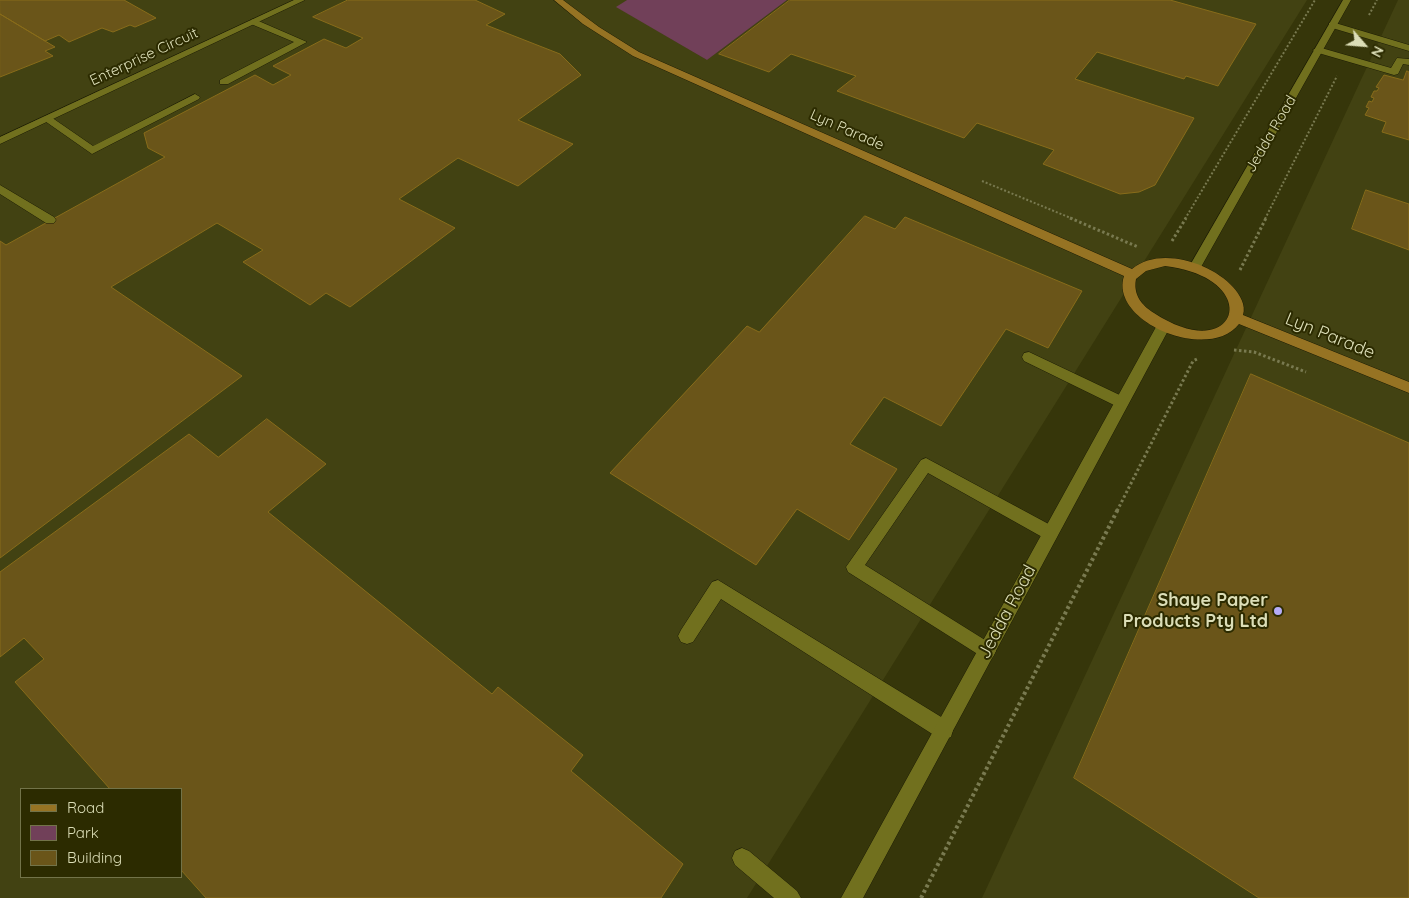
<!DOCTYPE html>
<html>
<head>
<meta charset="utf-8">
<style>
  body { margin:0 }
  #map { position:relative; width:1409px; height:898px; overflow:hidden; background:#36360a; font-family:Quicksand,sans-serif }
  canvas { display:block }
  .legend { position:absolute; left:20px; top:788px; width:162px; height:90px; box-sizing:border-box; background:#2c2b00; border:1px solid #727349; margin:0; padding:6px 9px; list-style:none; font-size:15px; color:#dcdeb7 }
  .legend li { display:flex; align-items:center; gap:10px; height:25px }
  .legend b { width:25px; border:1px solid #727349 }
  .north { position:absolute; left:1339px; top:20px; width:50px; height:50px; -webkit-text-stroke:4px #2c2b00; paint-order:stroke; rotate:117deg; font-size:14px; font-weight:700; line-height:20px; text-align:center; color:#dcdeb7 }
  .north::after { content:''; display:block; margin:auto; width:18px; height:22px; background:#dcdeb7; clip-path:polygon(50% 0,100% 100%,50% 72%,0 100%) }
</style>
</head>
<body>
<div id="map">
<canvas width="1409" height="898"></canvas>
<ul class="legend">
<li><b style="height:6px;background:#967323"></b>Road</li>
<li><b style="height:14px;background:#714059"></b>Park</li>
<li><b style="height:14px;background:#6a5519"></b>Building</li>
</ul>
<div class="north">N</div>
</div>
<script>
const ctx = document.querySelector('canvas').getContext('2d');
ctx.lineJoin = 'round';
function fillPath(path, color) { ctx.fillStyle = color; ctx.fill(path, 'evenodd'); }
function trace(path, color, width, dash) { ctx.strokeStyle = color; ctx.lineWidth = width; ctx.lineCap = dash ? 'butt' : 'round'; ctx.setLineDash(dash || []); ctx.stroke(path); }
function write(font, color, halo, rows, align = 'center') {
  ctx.font = font + ' Quicksand,sans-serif'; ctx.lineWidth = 4; ctx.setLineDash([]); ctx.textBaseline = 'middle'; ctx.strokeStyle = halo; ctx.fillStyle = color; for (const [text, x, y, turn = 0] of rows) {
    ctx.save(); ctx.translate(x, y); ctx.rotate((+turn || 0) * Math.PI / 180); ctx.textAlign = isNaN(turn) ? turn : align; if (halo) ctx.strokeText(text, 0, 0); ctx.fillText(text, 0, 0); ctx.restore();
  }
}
fillPath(new Path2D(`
  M 0,0 L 627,0 L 617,7 L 707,60 L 787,0 L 1307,0 L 747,898 L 0,898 ZM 21,789 L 181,789 L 181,877 L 21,877 Z
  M 1398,0 L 1409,0 L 1409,898 L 982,898 Z`), '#424212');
fillPath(new Path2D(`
  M 627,0 L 787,0 L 707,60 L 616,7 Z`), '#714059');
const building = new Path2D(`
  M 0,0 L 124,0 L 156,18 L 135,27 L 130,25 L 113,32 L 102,28 L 69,42 L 59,35 L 45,41 L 0,14 Z
  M 348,0 L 475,0 L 505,14 L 486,25 L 560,54 L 581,75 L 518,120 L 573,144 L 518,186 L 458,158 L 399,199 L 455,228 L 350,307 L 326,293 L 310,305 L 243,262 L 263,250 L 217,223 L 111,287 L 242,376 L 0,558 L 0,241 L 6,245 L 165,157 L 148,148 L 144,133 L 255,75 L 273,85 L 291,75 L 273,66 L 324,39 L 346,48 L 363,38 L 313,17 Z
  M 790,0 L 1170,0 L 1256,24 L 1218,86 L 1186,76 L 1184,79 L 1097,52 L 1075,79 L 1194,118 L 1155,185 L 1139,192 L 1120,194 L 1043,164 L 1054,150 L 977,123 L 964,138 L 837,91 L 856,76 L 791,54 L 769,72 L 719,54 Z
  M 0,14 L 55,47 L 45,51 L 53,56 L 0,77 Z
  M 1407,71 L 1409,72 L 1409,140 L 1382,132 L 1386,122 L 1365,115 L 1369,108 L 1366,107 L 1369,101 L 1372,102 L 1374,98 L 1371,97 L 1374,91 L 1377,91 L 1379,88 L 1376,87 L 1384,75 L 1403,80 Z
  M 1366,190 L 1409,204 L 1409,250 L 1352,229 Z
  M 865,216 L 895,229 L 905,217 L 1082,291 L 1048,348 L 1006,329 L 941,426 L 884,397 L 850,444 L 897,469 L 849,540 L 797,509 L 756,565 L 610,473 L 747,326 L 759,332 Z
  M 1251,374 L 1409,443 L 1409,898 L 1259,898 L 1074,778 Z
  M 267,419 L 326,464 L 268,512 L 492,694 L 498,687 L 583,755 L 571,771 L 683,864 L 661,898 L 206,898 L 181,870 L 181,789 L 110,789 L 15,682 L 44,659 L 24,638 L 0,657 L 0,572 L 189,434 L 218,457 Z`);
fillPath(building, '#6a5519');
trace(building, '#886c1a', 1);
const lane = new Path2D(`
  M 254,19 L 307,42 L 228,84 L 220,84 L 220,80 L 294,42 L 251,24 L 251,20 Z
  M 1332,22 L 1409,45 L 1409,51 L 1329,27 L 1329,23 Z
  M 1318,47 L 1391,68 L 1397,58 L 1409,59 L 1409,65 L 1403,64 L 1398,74 L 1394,75 L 1315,52 L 1313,50 Z
  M 195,94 L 200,97 L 199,99 L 92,154 L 42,119 L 47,116 L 51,117 L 93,146 Z
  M 0,185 L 54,217 L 56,220 L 54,223 L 46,223 L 0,194 Z
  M 1029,352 L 1126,398 L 1128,402 L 1126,406 L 1121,408 L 1116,406 L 1024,361 L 1022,357 L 1024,353 Z
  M 926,458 L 1056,528 L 1058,533 L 1056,538 L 1050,540 L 1044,538 L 928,473 L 865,565 L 993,645 L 996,651 L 993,657 L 987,660 L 848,572 L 846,567 L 921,460 Z
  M 718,580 L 951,723 L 953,730 L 951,737 L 944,739 L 937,737 L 721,599 L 693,642 L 687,644 L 681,642 L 678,636 L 681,630 L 712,582 Z
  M 742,848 L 749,851 L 797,891 L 801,898 L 774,898 L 735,865 L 732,858 L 735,851 Z`);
const street = new Path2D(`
  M 294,0 L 305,0 L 0,144 L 0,137 Z
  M 1343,0 L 1351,0 L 1201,267 L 1195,271 L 1191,270 L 1189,267 Z
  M 1163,322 L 1168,324 L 1170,327 L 863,898 L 841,898 L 1156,327 L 1158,324 Z`);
const secondary = new Path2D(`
  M 554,0 L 563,0 L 599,27 L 639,52 L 1132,269 C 1160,246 1211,263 1233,287 C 1240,295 1246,305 1243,315 L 1409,382 L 1409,393 L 1239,324 C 1209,363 1109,322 1124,276 L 633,56 L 583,24 ZM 1165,266 C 1266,278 1238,368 1154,313 C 1141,305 1133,294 1136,279 L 1146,271 Z`);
trace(lane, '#1c1c04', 1);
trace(street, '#1c1c04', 1);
trace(secondary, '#1c1c04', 1);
trace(new Path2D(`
  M 1369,15 L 1377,0
  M 982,181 L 1073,219
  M 1185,219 L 1315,0
  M 1265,219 L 1337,76`), '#797a50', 2, [2, 2]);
trace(new Path2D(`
  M 1070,218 L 1138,247
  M 1172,241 L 1186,218
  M 1240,270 L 1266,218
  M 1234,350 L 1254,352 L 1306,372
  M 1117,511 L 1193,361 L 1199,358`), '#797a50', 3, [2.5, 2.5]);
trace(new Path2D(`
  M 921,898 L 1118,509`), '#797a50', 4, [3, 3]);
fillPath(lane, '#71701e');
fillPath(street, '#71701e');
fillPath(secondary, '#967323');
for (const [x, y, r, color] of [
  [1278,611,5,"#b5acf8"]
]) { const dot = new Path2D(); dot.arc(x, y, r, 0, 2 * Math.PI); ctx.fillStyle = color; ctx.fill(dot); trace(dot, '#2c2b00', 2); }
write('15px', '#dcdeb7', '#2c2b00', [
  ["Enterprise Circuit",144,57,-25],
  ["Lyn Parade",847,130,24],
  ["Jedda Road",1271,134,-60]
]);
write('18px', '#dcdeb7', '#2c2b00', [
  ["Lyn Parade",1330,336,22],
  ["Jedda Road",1007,612,-62]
]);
write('bold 18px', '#dcdeb7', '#2c2b00', [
  ["Shaye Paper",1268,601],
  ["Products Pty Ltd",1268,622]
], 'right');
</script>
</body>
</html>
